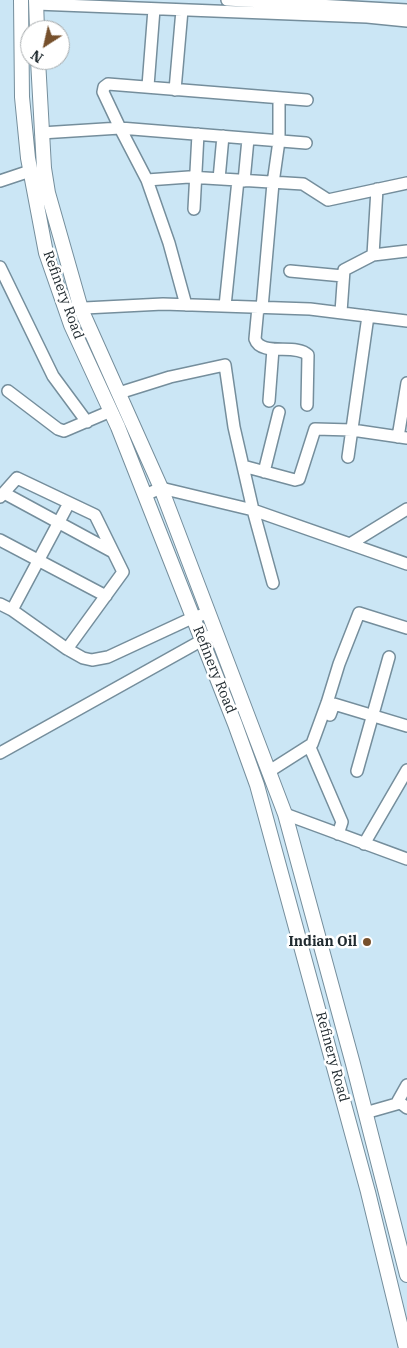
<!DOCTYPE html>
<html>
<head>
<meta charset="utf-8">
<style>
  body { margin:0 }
  #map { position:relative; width:407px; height:1348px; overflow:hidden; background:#cbe6f5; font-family:"IBM Plex Serif",serif }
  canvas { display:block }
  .north { position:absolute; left:20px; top:20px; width:50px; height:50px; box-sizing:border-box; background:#fff; border:1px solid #a6aaac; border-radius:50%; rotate:215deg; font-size:14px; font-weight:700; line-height:20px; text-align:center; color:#202a2f }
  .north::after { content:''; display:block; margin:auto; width:18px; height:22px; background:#76502c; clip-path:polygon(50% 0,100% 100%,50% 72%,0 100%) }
</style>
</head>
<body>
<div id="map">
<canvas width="407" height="1348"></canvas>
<div class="north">N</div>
</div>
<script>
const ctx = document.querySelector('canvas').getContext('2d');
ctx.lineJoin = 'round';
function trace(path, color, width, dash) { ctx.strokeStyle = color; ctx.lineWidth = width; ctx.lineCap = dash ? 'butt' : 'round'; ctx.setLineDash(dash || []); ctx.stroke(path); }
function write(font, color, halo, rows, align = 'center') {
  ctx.font = font + ' "IBM Plex Serif",serif'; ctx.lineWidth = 5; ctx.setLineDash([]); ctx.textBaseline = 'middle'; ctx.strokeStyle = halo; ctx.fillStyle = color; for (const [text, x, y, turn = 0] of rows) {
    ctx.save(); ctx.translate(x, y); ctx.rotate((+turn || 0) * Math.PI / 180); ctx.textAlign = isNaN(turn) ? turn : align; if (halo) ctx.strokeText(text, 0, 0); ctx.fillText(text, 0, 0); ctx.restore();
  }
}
const minor = new Path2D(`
  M 227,0 L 407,10
  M 36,4 L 367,17 L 407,21
  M 148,86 L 154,9
  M 175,90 L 182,10
  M 41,133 L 120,128 L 306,143
  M 219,179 L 223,136
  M 147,180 L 189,177 L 303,184 L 328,200 L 407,183
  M 0,181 L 30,171
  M 244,181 L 248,139
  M 194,209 L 198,134
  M 373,255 L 377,189
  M 0,267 L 53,376 L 87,422
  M 290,271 L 343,276
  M 186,305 L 169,243 L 147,180 L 120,128 L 103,92 L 104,87 L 108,84 L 307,100
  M 225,306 L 238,180
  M 258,307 L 255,339 C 261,357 296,343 308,355 L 307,405
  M 262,308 L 273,183 L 279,141 L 279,98
  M 65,309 L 163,304 L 310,309 L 407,321
  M 341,312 L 344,270 L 373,255 L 407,251
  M 8,391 L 58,429 L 64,431 L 111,411
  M 119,393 L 170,377 L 225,365 L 234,427 L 253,510 L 273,583
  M 269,401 L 273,349
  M 398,437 L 407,383
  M 348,457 L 368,316
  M 243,466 L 295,480 L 299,479 L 315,429 L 352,430 L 407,438
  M 264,472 L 279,412
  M 4,493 L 113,552
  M 145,495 L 161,488 L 253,510 L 407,564
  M 0,497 L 17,478 L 95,515 L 123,572 L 67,649
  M 0,540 L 106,596
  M 350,544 L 407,509
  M 0,604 L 12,610 L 67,649 L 83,658 L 92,660 L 108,657 L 192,618 L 208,613
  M 12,610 L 69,503
  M 330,715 L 334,704 L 407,726
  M 311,750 L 342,822 L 338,834
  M 0,753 L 215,633
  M 357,771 L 389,657
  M 268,772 L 312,744 L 327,703 L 339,664 L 359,613 L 407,628
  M 285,814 L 407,859
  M 364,844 L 407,770
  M 407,1085 L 398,1101 L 407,1108
  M 365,1113 L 400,1103`);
const major = new Path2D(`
  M 21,0 L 22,97 L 28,158 L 46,253 L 71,325 L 118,427 L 235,724 L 257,785 L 368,1192 L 406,1348
  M 36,0 L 37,30
  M 38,60 L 44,168 L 48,193 L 81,309 L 161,488 L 285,814 L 353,1064 L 407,1275`);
trace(minor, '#758e9c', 14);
trace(major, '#758e9c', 16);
trace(minor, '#fff', 11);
trace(major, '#fff', 14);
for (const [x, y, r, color] of [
  [367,942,5,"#76502c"]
]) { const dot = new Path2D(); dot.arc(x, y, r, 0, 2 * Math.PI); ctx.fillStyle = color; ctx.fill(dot); trace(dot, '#fff', 2); }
write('14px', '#202a2f', '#fff', [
  ["Refinery Road",63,295,70],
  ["Refinery Road",214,670,68],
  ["Refinery Road",332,1057,75]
]);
write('bold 14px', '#202a2f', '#fff', [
  ["Indian Oil",357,942]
], 'right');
</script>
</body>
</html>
